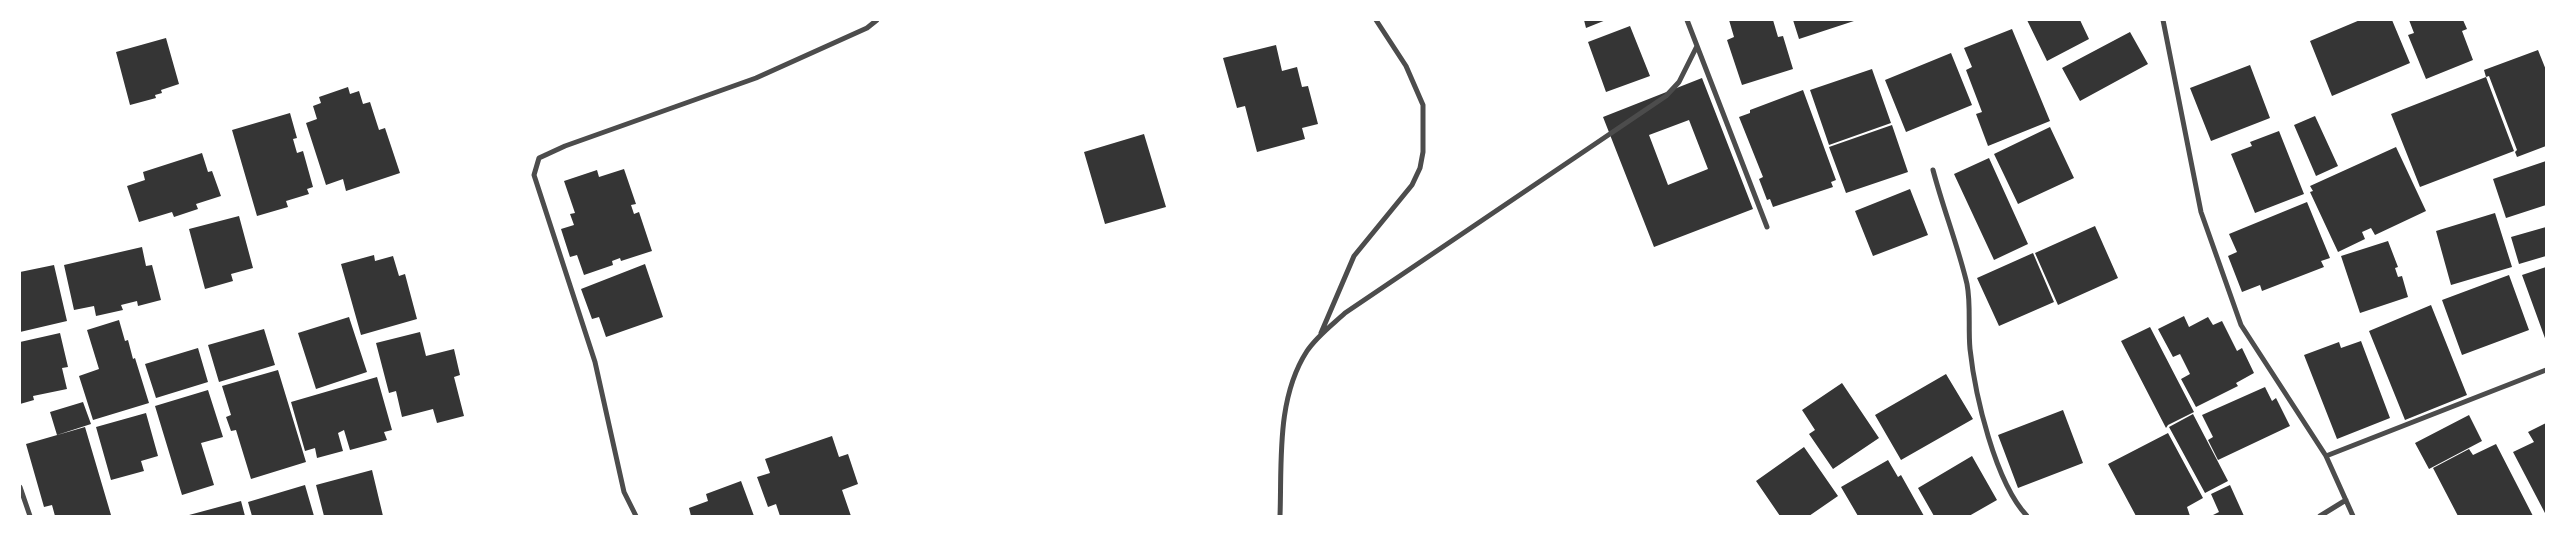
<!DOCTYPE html>
<html>
<head>
<meta charset="utf-8">
<style>
  body { margin:0 }
  #map { position:relative; width:2566px; height:536px; overflow:hidden; background:#fff; font-family:"Public Sans",sans-serif }
  canvas { display:block }
  .frame { position:absolute; inset:0; border:21px solid #fff; pointer-events:none }
</style>
</head>
<body>
<div id="map">
<canvas width="2566" height="536"></canvas>
<div class="frame"></div>
</div>
<script>
const ctx = document.querySelector('canvas').getContext('2d');
ctx.lineJoin = 'round';
function fillPath(path, color) { ctx.fillStyle = color; ctx.fill(path, 'evenodd'); }
function trace(path, color, width, dash) { ctx.strokeStyle = color; ctx.lineWidth = width; ctx.lineCap = dash ? 'butt' : 'round'; ctx.setLineDash(dash || []); ctx.stroke(path); }
fillPath(new Path2D(`
  M 1584,20 L 1606,20 L 1586,28 Z
  M 1729,20 L 1773,20 L 1778,37 L 1783,36 L 1793,69 L 1742,85 L 1727,40 L 1734,37 Z
  M 1793,20 L 1857,20 L 1799,39 Z
  M 2027,20 L 2080,20 L 2089,39 L 2047,61 Z
  M 2360,20 L 2392,20 L 2410,63 L 2332,96 L 2310,41 Z
  M 2409,20 L 2463,20 L 2467,29 L 2462,31 L 2473,60 L 2426,79 L 2408,35 L 2414,33 Z
  M 1630,26 L 1650,76 L 1606,92 L 1588,42 Z
  M 2012,29 L 2050,121 L 1988,146 L 1976,114 L 1982,112 L 1966,70 L 1972,67 L 1964,48 Z
  M 2130,32 L 2148,64 L 2080,101 L 2062,68 Z
  M 166,38 L 179,84 L 161,90 L 162,93 L 155,95 L 156,98 L 130,105 L 116,52 Z
  M 1276,45 L 1282,71 L 1297,67 L 1302,87 L 1308,86 L 1318,124 L 1302,128 L 1305,139 L 1257,152 L 1245,106 L 1237,108 L 1223,58 Z
  M 2538,50 L 2546,70 L 2546,146 L 2517,157 L 2515,152 L 2517,150 L 2489,76 L 2486,77 L 2484,70 Z
  M 1951,53 L 1972,105 L 1906,132 L 1885,80 Z
  M 2250,65 L 2270,118 L 2211,141 L 2190,88 Z
  M 1872,69 L 1891,123 L 1829,145 L 1810,90 Z
  M 2486,77 L 2514,151 L 2420,187 L 2391,114 Z
  M 1702,78 L 1753,209 L 1654,247 L 1603,117 ZM 1689,120 L 1708,169 L 1668,185 L 1649,135 Z
  M 348,87 L 350,94 L 359,91 L 363,104 L 370,102 L 379,130 L 385,128 L 400,173 L 346,191 L 343,179 L 326,185 L 306,123 L 317,119 L 313,106 L 321,103 L 319,97 Z
  M 1803,90 L 1836,180 L 1831,182 L 1833,187 L 1773,207 L 1770,199 L 1767,200 L 1759,179 L 1763,177 L 1739,117 L 1750,113 L 1750,110 Z
  M 290,113 L 297,138 L 293,139 L 297,153 L 303,151 L 313,187 L 307,189 L 309,194 L 286,201 L 288,207 L 257,216 L 232,130 Z
  M 2315,116 L 2338,166 L 2316,176 L 2294,125 Z
  M 1892,125 L 1908,172 L 1846,193 L 1829,147 Z
  M 2050,127 L 2074,178 L 2018,204 L 1994,154 Z
  M 2279,131 L 2304,194 L 2255,213 L 2231,154 L 2252,146 L 2250,142 Z
  M 1144,134 L 1166,207 L 1105,224 L 1084,152 Z
  M 2396,147 L 2426,211 L 2375,235 L 2371,228 L 2362,232 L 2365,239 L 2338,252 L 2310,192 L 2313,191 L 2310,186 Z
  M 202,153 L 208,172 L 212,171 L 221,196 L 196,204 L 198,209 L 174,217 L 172,212 L 139,222 L 127,186 L 145,180 L 143,172 Z
  M 1989,158 L 2028,244 L 1994,260 L 1954,174 Z
  M 2546,161 L 2546,205 L 2506,218 L 2493,179 Z
  M 624,169 L 636,204 L 631,205 L 634,214 L 639,212 L 652,251 L 621,261 L 620,258 L 612,261 L 613,265 L 584,275 L 577,255 L 570,257 L 561,229 L 574,225 L 570,214 L 575,213 L 564,181 L 597,170 L 599,177 Z
  M 1910,189 L 1928,235 L 1873,256 L 1855,211 Z
  M 2307,202 L 2330,258 L 2321,261 L 2324,267 L 2262,291 L 2260,285 L 2242,292 L 2228,256 L 2237,252 L 2229,234 Z
  M 2495,213 L 2512,267 L 2451,285 L 2436,231 Z
  M 239,216 L 253,268 L 231,274 L 233,281 L 205,289 L 189,229 Z
  M 2095,226 L 2118,278 L 2058,305 L 2035,253 Z
  M 2546,227 L 2546,256 L 2519,264 L 2511,237 Z
  M 2388,241 L 2398,267 L 2395,268 L 2398,277 L 2402,276 L 2408,297 L 2360,313 L 2341,256 Z
  M 142,247 L 146,266 L 152,265 L 161,300 L 138,306 L 137,301 L 121,305 L 123,310 L 96,316 L 94,306 L 74,310 L 64,265 Z
  M 2033,253 L 2054,302 L 1999,326 L 1977,278 Z
  M 374,255 L 375,261 L 393,256 L 399,276 L 405,274 L 417,319 L 361,335 L 341,264 Z
  M 645,264 L 663,317 L 606,337 L 599,317 L 592,319 L 581,289 Z
  M 54,265 L 67,321 L 20,332 L 20,272 Z
  M 2546,267 L 2546,341 L 2522,275 Z
  M 2509,275 L 2529,330 L 2462,355 L 2442,300 Z
  M 2431,305 L 2467,395 L 2405,420 L 2369,331 Z
  M 2184,316 L 2189,327 L 2208,317 L 2213,325 L 2222,321 L 2237,351 L 2242,348 L 2254,373 L 2236,383 L 2238,386 L 2196,407 L 2181,379 L 2190,374 L 2180,354 L 2173,357 L 2158,329 Z
  M 349,317 L 367,372 L 316,389 L 298,333 Z
  M 119,320 L 125,341 L 128,340 L 133,359 L 135,358 L 149,403 L 93,420 L 79,376 L 99,369 L 87,330 Z
  M 2150,327 L 2194,412 L 2168,425 L 2166,428 L 2121,341 Z
  M 264,329 L 275,365 L 219,382 L 208,345 Z
  M 420,332 L 426,356 L 454,349 L 460,375 L 454,377 L 464,416 L 437,423 L 433,409 L 402,417 L 396,391 L 389,393 L 376,343 Z
  M 60,333 L 68,367 L 62,368 L 67,389 L 33,396 L 34,400 L 20,404 L 20,342 Z
  M 2361,341 L 2390,418 L 2337,439 L 2304,355 L 2339,342 L 2341,348 Z
  M 198,348 L 208,382 L 156,398 L 145,364 Z
  M 278,370 L 306,462 L 251,479 L 236,430 L 231,431 L 226,417 L 231,415 L 222,386 Z
  M 1946,374 L 1973,419 L 1901,460 L 1875,415 Z
  M 377,377 L 392,430 L 384,432 L 387,440 L 350,450 L 344,430 L 338,433 L 343,451 L 317,458 L 315,448 L 305,451 L 291,402 Z
  M 1842,383 L 1879,438 L 1833,469 L 1809,434 L 1815,430 L 1802,410 Z
  M 2265,387 L 2272,401 L 2276,398 L 2290,426 L 2218,460 L 2208,440 L 2213,437 L 2202,415 Z
  M 208,390 L 223,437 L 201,443 L 214,485 L 182,495 L 155,406 Z
  M 83,402 L 91,424 L 57,435 L 50,412 Z
  M 2063,410 L 2083,463 L 2018,488 L 1998,435 Z
  M 146,413 L 158,456 L 141,461 L 144,471 L 111,480 L 96,427 Z
  M 2193,414 L 2228,481 L 2205,493 L 2169,427 Z
  M 2469,415 L 2482,441 L 2429,469 L 2415,443 Z
  M 2546,423 L 2546,515 L 2513,452 L 2534,442 L 2528,432 Z
  M 85,427 L 111,515 L 55,516 L 52,505 L 44,507 L 26,444 Z
  M 2168,433 L 2203,498 L 2187,507 L 2190,516 L 2136,516 L 2108,464 Z
  M 832,436 L 839,457 L 848,454 L 858,484 L 842,490 L 851,516 L 780,516 L 776,504 L 768,507 L 757,477 L 770,473 L 765,459 Z
  M 2496,444 L 2533,516 L 2458,516 L 2433,468 L 2469,449 L 2473,455 Z
  M 1804,447 L 1838,496 L 1809,516 L 1780,516 L 1756,481 Z
  M 1972,456 L 1997,500 L 1969,516 L 1934,516 L 1918,488 Z
  M 1888,460 L 1898,477 L 1901,475 L 1924,516 L 1858,516 L 1841,487 Z
  M 372,470 L 383,516 L 324,516 L 316,485 Z
  M 741,481 L 754,516 L 691,516 L 689,508 L 708,501 L 706,494 Z
  M 305,485 L 314,516 L 252,516 L 248,502 Z
  M 2230,485 L 2244,516 L 2211,516 L 2219,512 L 2211,494 Z
  M 241,501 L 245,516 L 189,516 L 189,515 Z`), '#353535');
trace(new Path2D(`
  M 1687,20 L 1767,227
  M 2163,20 L 2201,212 L 2241,325 L 2326,456 L 2353,516
  M 1933,170 C 1943,208 1958,246 1967,284 C 1971,304 1968,328 1970,349 C 1975,395 1995,482 2027,516
  M 1321,333 L 1354,256 L 1412,185 L 1420,168 L 1423,152 L 1423,105 L 1406,66 L 1376,20
  M 2326,456 L 2546,370
  M 20,487 L 30,516
  M 636,516 L 624,492 L 595,362 L 534,175 L 539,158 L 565,146 L 756,78 L 867,28 L 877,20
  M 1280,516 C 1282,462 1276,399 1307,351 C 1317,336 1332,325 1345,313 L 1666,96 L 1679,82 L 1697,46
  M 2320,516 L 2346,500`), '#4c4c4c', 5);
</script>
</body>
</html>
